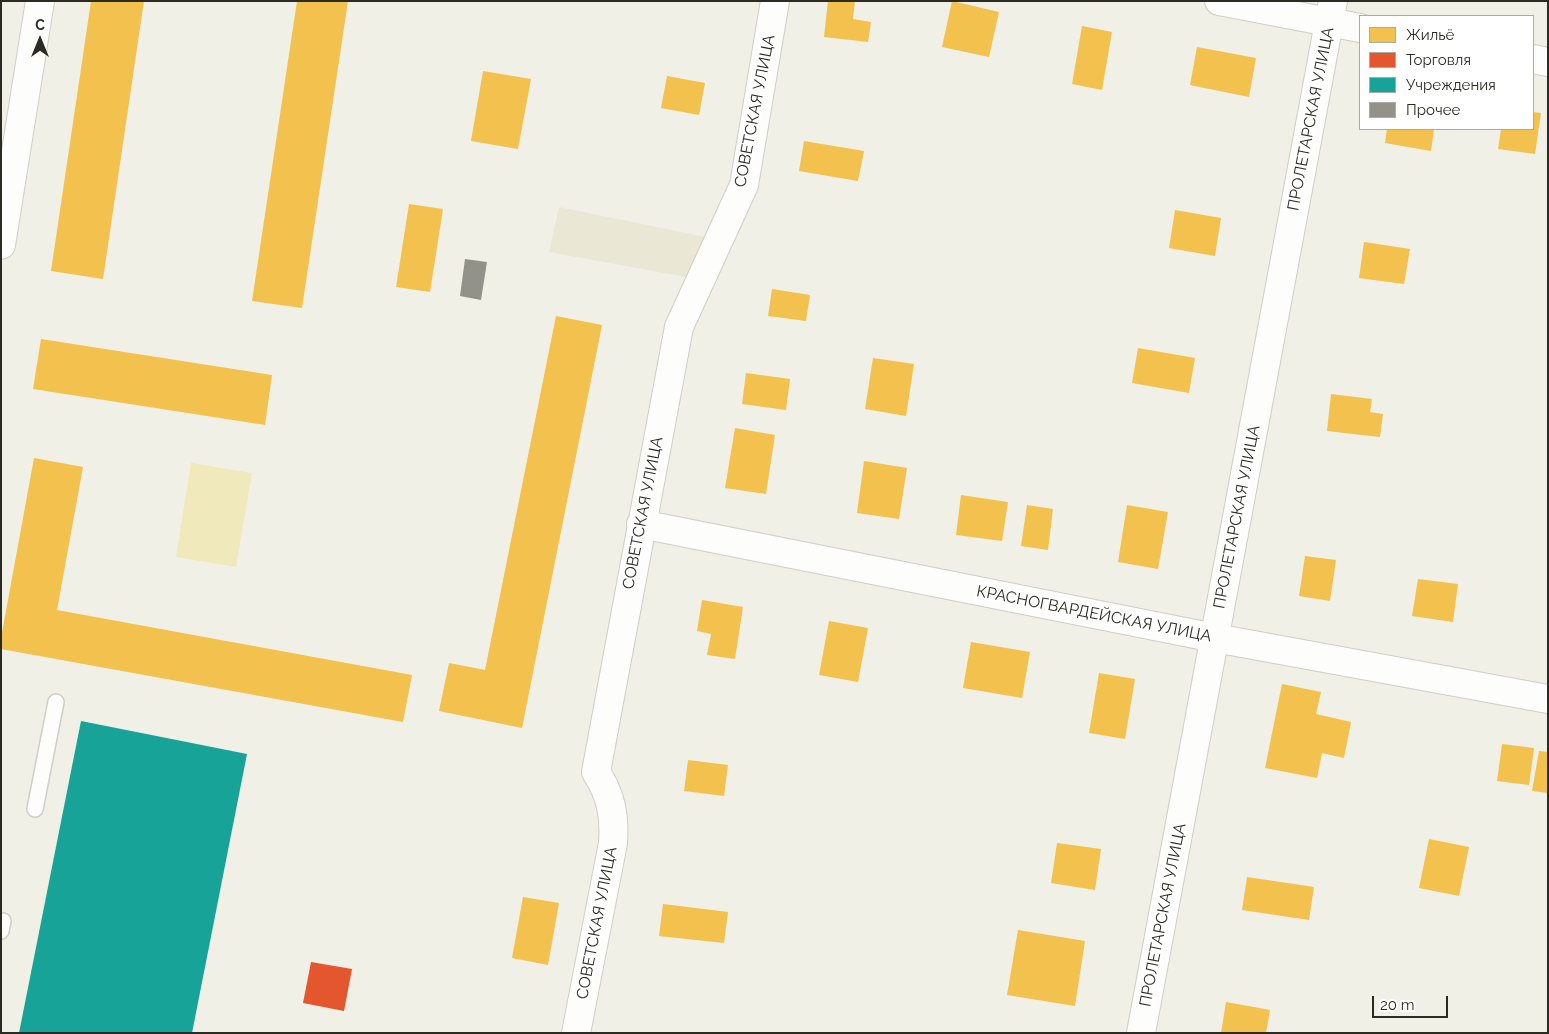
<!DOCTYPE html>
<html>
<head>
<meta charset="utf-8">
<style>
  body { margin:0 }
  #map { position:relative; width:1549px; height:1034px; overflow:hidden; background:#f1f0e6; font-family:Raleway,sans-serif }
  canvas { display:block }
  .frame { position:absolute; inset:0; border:2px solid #2b2a23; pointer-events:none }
  .legend { position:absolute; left:1359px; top:15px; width:175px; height:115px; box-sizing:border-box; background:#fff; border:1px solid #aaaaa7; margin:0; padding:6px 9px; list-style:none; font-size:15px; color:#2b2a23 }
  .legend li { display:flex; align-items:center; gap:10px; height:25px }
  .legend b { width:25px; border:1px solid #aaaaa7 }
  .north { position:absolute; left:15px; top:15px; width:50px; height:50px; -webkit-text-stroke:4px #fff; paint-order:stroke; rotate:0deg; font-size:14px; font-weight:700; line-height:20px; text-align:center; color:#2b2a23 }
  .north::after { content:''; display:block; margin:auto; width:18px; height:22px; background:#2b2a23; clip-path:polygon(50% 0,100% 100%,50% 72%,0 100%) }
  .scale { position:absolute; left:1372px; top:996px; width:76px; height:22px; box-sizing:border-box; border:2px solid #2b2a23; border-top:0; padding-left:6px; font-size:15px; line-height:18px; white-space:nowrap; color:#2b2a23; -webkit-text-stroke:4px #fff; paint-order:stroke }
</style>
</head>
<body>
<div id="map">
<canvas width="1549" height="1034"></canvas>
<div class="frame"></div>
<ul class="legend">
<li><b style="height:14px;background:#f2c14e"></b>Жильё</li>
<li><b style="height:14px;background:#e4572e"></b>Торговля</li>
<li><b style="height:14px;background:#17a398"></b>Учреждения</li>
<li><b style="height:14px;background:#92918a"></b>Прочее</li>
</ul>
<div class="north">С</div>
<div class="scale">20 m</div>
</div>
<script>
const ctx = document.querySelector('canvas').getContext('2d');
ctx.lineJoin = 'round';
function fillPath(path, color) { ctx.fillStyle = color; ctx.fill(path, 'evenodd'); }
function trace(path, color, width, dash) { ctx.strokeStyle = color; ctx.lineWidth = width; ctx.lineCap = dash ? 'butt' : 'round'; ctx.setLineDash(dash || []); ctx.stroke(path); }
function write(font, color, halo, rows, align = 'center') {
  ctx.font = font + ' Raleway,sans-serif'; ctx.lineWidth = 5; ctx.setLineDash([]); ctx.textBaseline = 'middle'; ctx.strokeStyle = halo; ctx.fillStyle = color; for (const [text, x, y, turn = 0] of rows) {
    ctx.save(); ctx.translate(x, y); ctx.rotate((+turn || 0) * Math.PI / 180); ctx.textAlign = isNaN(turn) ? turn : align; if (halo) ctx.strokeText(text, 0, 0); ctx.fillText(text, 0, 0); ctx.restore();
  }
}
fillPath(new Path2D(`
  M 559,207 L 706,237 L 691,278 L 549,252 Z`), '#eae8d5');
fillPath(new Path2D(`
  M 191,463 L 252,473 L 236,567 L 176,557 Z`), '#efe9bc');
fillPath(new Path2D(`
  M 91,1 L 144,1 L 103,279 L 51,271 Z
  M 297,1 L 348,1 L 302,308 L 252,301 Z
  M 828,1 L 855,1 L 853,19 L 871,22 L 868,42 L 824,37 Z
  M 952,1 L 999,12 L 989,57 L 942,47 Z
  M 1082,26 L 1112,32 L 1102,90 L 1072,84 Z
  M 1197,47 L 1256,58 L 1249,97 L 1190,85 Z
  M 483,71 L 531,79 L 518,149 L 471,141 Z
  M 667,76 L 705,83 L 699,115 L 661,108 Z
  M 1533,112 L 1541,113 L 1535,154 L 1498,149 L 1501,129 L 1533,129 Z
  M 1387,129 L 1434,129 L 1431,151 L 1385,143 Z
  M 804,141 L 864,151 L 858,181 L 799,171 Z
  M 409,204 L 443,209 L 430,292 L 396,287 Z
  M 1175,210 L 1221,218 L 1215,256 L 1169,248 Z
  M 1364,242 L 1410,249 L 1404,284 L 1359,278 Z
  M 772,289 L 810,295 L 806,321 L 768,316 Z
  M 556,316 L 602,325 L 522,728 L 439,711 L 449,663 L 485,670 Z
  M 41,339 L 272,375 L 265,425 L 33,389 Z
  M 1138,348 L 1195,358 L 1189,393 L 1132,383 Z
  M 873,358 L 914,364 L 906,416 L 865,409 Z
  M 746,373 L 790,379 L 786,410 L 742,404 Z
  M 1331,394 L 1372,399 L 1370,412 L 1383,414 L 1380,437 L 1327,431 Z
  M 735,428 L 775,435 L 766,494 L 725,488 Z
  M 34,458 L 83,467 L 57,610 L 412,675 L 403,722 L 1,649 L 1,638 Z
  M 864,461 L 907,468 L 899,519 L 857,513 Z
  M 961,495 L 1008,502 L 1002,541 L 956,535 Z
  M 1027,505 L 1053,509 L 1048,550 L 1021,546 Z
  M 1127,505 L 1168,512 L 1158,569 L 1118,562 Z
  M 1305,556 L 1336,560 L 1330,601 L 1299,596 Z
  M 1418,579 L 1458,584 L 1453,622 L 1412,616 Z
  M 702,600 L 743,607 L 735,659 L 707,655 L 711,634 L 697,631 Z
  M 829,621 L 868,628 L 858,682 L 819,675 Z
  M 971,642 L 1030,652 L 1022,698 L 963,688 Z
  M 1099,673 L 1135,679 L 1125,739 L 1089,733 Z
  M 1282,684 L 1321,692 L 1316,714 L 1351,722 L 1344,758 L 1322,753 L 1317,778 L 1265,768 Z
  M 1502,744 L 1534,748 L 1529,785 L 1497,781 Z
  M 1539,751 L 1548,752 L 1548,793 L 1532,791 Z
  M 688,760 L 728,765 L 724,796 L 684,791 Z
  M 1429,839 L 1469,847 L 1459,896 L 1419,888 Z
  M 1057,843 L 1101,849 L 1095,890 L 1051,883 Z
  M 1247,877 L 1314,887 L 1309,920 L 1242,910 Z
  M 523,897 L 559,903 L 548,965 L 512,958 Z
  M 663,904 L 728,912 L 724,943 L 659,936 Z
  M 1018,930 L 1085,941 L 1075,1006 L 1007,995 Z
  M 1226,1002 L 1270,1010 L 1266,1033 L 1221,1033 Z`), '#f2c14e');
fillPath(new Path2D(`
  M 311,962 L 352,969 L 344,1011 L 303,1003 Z`), '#e4572e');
fillPath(new Path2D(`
  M 81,721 L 247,754 L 192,1033 L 19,1033 Z`), '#17a398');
fillPath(new Path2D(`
  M 465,259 L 487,262 L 481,300 L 460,296 Z`), '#92918a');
const service = new Path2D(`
  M 35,809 L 56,702
  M 1,931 L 3,921`);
const minor = new Path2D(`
  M 1219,1 L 1360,28
  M 1533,59 L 1548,62
  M 641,524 L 1215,638 L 1548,699
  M 576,1033 L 613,843 C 615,816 611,795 596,772 L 679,327 L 744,185 L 775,1
  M 1141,1033 L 1333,1`);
const secondary = new Path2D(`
  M 1,245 L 40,1`);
trace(service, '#cfcec6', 18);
trace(minor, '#cfcec6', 30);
trace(secondary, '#cfcec6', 30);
trace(service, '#fdfdfb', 15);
trace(minor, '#fdfdfb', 28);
trace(secondary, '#fdfdfb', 28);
write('16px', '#2b2a23', '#fff', [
  ["СОВЕТСКАЯ УЛИЦА",755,111,-79],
  ["ПРОЛЕТАРСКАЯ УЛИЦА",1311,119,-79],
  ["СОВЕТСКАЯ УЛИЦА",643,513,-79],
  ["ПРОЛЕТАРСКАЯ УЛИЦА",1237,517,-79],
  ["КРАСНОГВАРДЕЙСКАЯ УЛИЦА",1094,614,11],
  ["ПРОЛЕТАРСКАЯ УЛИЦА",1163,915,-79],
  ["СОВЕТСКАЯ УЛИЦА",597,923,-79]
]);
</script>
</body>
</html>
